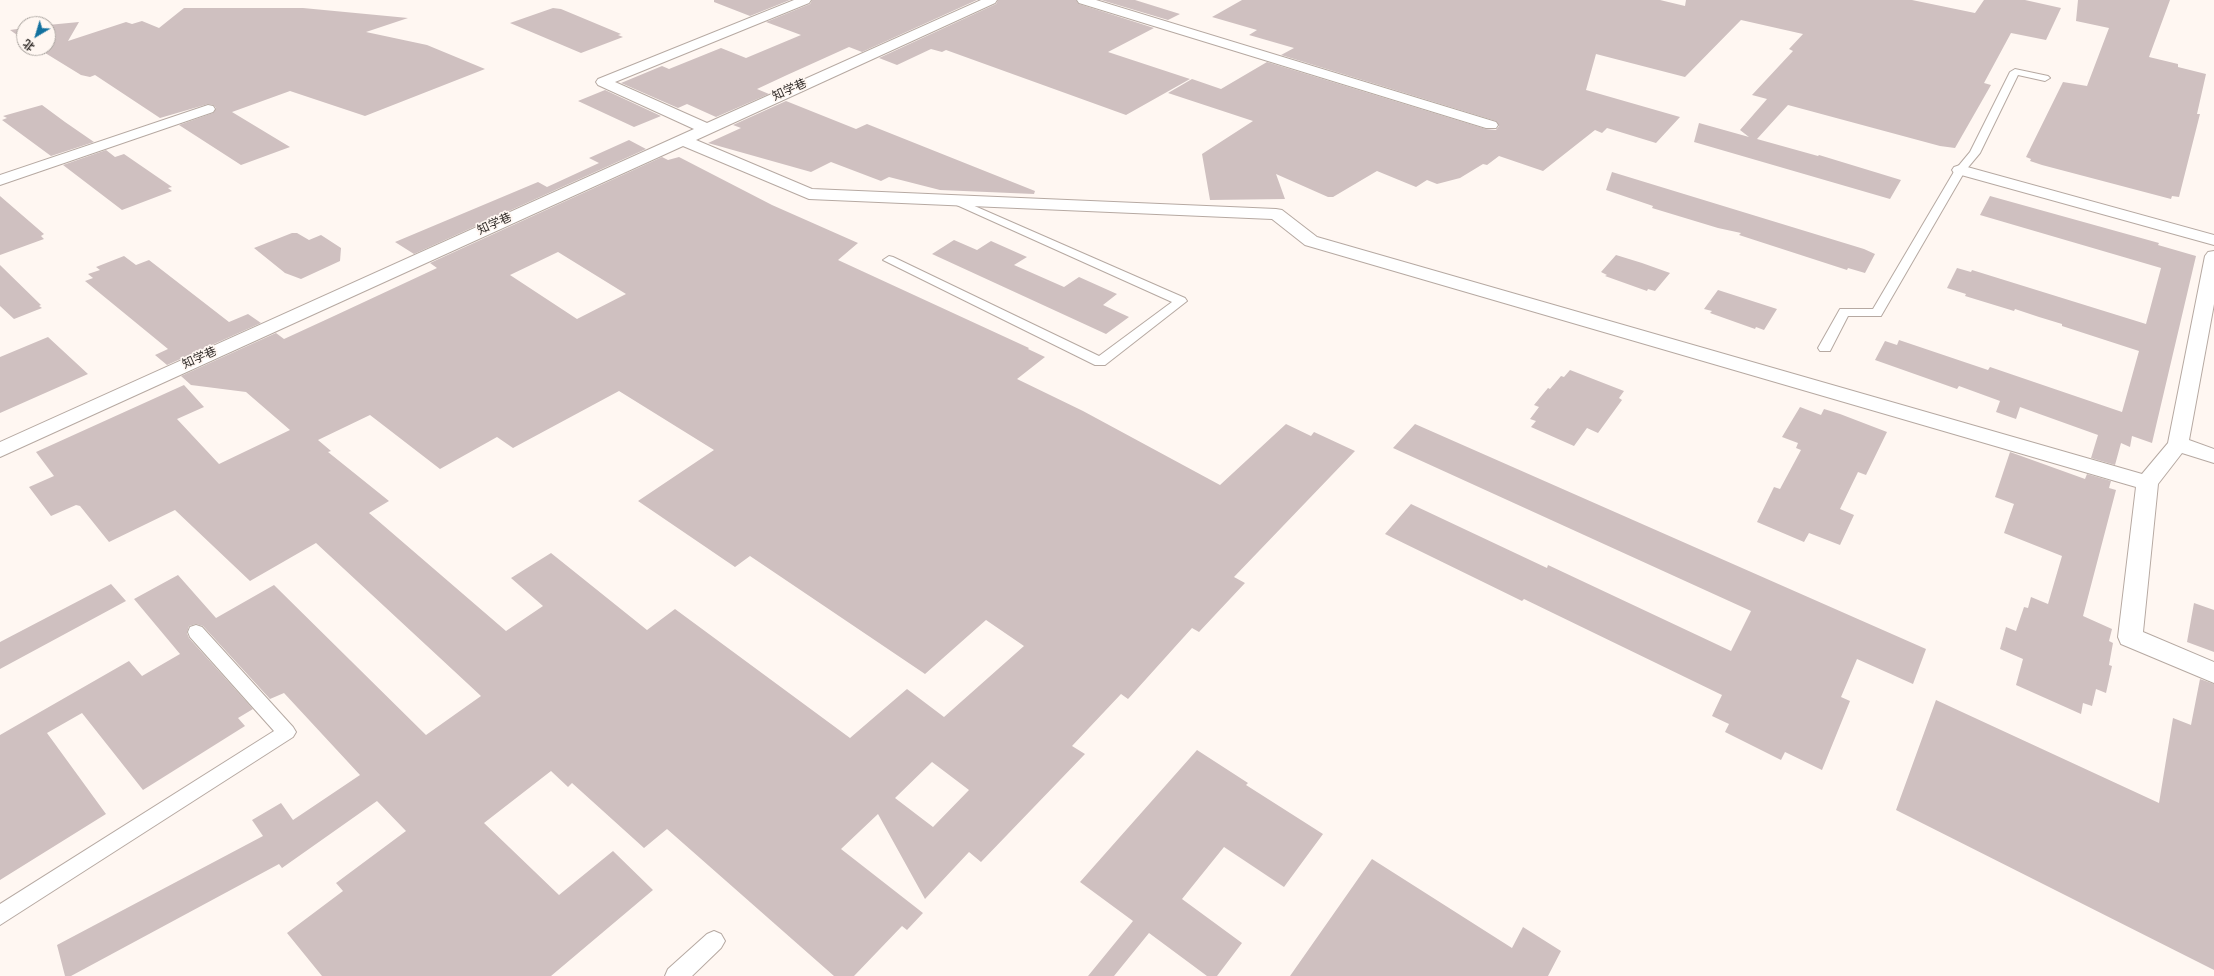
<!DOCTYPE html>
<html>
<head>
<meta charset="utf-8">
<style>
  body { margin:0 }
  #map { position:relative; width:2214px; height:976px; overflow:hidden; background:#fff7f2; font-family:Overpass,"Noto Sans SC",sans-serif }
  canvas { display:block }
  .north { position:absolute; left:16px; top:16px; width:40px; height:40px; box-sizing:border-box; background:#fff7f2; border:1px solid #ada7a2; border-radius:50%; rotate:218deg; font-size:11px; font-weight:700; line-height:16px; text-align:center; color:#332e2b }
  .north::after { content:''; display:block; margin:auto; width:14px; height:18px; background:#12719f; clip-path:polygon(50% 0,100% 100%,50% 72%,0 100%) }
</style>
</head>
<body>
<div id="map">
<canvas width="2214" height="976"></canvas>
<div class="north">北</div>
</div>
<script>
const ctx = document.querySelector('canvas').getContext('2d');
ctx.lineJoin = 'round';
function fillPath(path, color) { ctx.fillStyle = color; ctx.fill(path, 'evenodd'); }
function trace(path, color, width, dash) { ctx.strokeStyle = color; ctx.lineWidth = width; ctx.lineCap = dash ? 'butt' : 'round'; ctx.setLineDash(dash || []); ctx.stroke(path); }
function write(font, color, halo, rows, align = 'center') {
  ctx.font = font + ' Overpass,"Noto Sans SC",sans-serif'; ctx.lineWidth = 3.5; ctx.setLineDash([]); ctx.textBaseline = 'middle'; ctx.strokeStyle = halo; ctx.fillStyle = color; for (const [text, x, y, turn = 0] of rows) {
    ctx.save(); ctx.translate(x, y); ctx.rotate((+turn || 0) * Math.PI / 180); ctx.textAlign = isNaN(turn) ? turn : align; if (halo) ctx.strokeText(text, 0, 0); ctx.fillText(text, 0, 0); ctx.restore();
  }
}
fillPath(new Path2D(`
  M 714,0 L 790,0 L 750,16 L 714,2 Z
  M 812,0 L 977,0 L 862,52 L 849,47 L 787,75 L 757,89 L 769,94 L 716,117 L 687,104 L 678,108 L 621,83 L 662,66 L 669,69 L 721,48 L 746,58 L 801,35 L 766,22 L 810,4 Z
  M 998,0 L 1076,0 L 1079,4 L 1154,28 L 1108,52 L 1190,79 L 1126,115 L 946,50 L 942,52 L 931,49 L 897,65 L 879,58 L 996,4 Z
  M 1101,0 L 1135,0 L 1180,14 L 1168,20 Z
  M 1242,0 L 1660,0 L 1685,6 L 1686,0 L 1912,0 L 1975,13 L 1984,0 L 2025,0 L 2061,8 L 2046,40 L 2011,33 L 1984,83 L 1991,85 L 1955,148 L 1940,146 L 1788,105 L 1757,139 L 1818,156 L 1819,155 L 1901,180 L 1890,199 L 1694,142 L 1699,123 L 1749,137 L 1740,130 L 1767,99 L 1752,95 L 1793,51 L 1789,49 L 1803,34 L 1741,20 L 1685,77 L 1596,54 L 1586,90 L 1680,117 L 1656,143 L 1607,128 L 1602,133 L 1595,130 L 1543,171 L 1499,156 L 1487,165 L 1483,164 L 1460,178 L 1437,184 L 1427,180 L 1416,187 L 1377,171 L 1333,197 L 1328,197 L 1276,174 L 1285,199 L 1210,200 L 1202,154 L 1253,121 L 1168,93 L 1192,79 L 1221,89 L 1267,62 L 1486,129 L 1496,130 L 1499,126 L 1496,121 L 1281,55 L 1294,48 L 1249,35 L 1257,30 L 1212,17 Z
  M 2078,0 L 2170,0 L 2149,57 L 2178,64 L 2178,67 L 2206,74 L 2197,114 L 2200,114 L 2179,197 L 2172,196 L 2171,199 L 2042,165 L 2030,161 L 2031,159 L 2026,157 L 2063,82 L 2087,86 L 2109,28 L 2076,21 Z
  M 184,8 L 303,8 L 408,18 L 366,32 L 427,45 L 485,69 L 365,116 L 290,91 L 232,112 L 290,147 L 241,165 L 179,125 L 213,113 L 216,108 L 213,105 L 208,104 L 160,118 L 95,75 L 90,77 L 81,75 L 37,48 L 48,48 L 48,25 L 79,22 L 68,41 L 126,22 L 132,24 L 142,21 L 159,28 Z
  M 553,8 L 561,9 L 621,34 L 618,35 L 623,37 L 581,53 L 510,23 Z
  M 24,28 L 24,40 L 10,30 Z
  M 605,90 L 661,116 L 634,127 L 578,101 Z
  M 786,101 L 856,129 L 867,124 L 1035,191 L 1034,194 L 940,190 L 889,177 L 881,181 L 831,162 L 811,172 L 708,143 L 741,128 L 733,125 Z
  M 42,105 L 65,122 L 94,142 L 51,156 L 2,120 L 7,118 L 3,116 Z
  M 629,140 L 646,149 L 414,254 L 395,242 L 538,182 L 547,187 L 599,163 L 589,158 Z
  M 106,150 L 115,157 L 124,154 L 172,187 L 168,188 L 172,191 L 122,210 L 63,165 Z
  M 662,157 L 668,160 L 679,157 L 772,205 L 858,243 L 838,260 L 1029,348 L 1028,349 L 1045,357 L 1017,379 L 1083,411 L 1220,485 L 1286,424 L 1311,436 L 1314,432 L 1355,451 L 1234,577 L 1245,583 L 1199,632 L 1192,628 L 1128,699 L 1121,694 L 1072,746 L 1085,754 L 981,862 L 969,852 L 925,899 L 878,814 L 841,849 L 923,913 L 907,930 L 902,926 L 854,976 L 834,976 L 667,829 L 644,848 L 572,783 L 568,787 L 551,771 L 484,823 L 559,895 L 613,851 L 653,890 L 551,976 L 322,976 L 287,933 L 343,891 L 336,883 L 406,831 L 377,801 L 282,868 L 279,864 L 71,976 L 65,976 L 57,945 L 263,836 L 252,820 L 281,803 L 293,820 L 360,775 L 284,693 L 270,699 L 203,626 L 196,624 L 189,626 L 187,633 L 189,638 L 253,709 L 238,718 L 245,726 L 143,790 L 82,713 L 47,733 L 106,814 L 0,880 L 0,735 L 129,661 L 142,676 L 180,654 L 134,599 L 178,575 L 216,618 L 274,585 L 426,735 L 481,696 L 316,543 L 250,581 L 175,510 L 109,542 L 80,506 L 76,505 L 51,516 L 29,487 L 54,476 L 36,452 L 184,385 L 204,407 L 177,419 L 219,464 L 290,430 L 246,392 L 191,385 L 181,376 L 276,333 L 284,339 L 334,316 L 437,268 L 430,263 ZM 558,252 L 626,294 L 577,319 L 510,275 ZM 619,391 L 714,450 L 638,501 L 735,567 L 750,556 L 925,674 L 986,620 L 1024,646 L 944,717 L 907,689 L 850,738 L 675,609 L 647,630 L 551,553 L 511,578 L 543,606 L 506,631 L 369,513 L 389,501 L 328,452 L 331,451 L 318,440 L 370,415 L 440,469 L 497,437 L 513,448 ZM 932,762 L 969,790 L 933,827 L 895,798 Z
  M 1612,172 L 1864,249 L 1875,254 L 1865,273 L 1848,268 L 1847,270 L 1739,235 L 1741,233 L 1718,228 L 1652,208 L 1653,206 L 1606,190 Z
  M 0,196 L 44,234 L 41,236 L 44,239 L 0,255 Z
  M 1990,196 L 2159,243 L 2158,245 L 2196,256 L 2152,443 L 2132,436 L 2130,447 L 2121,443 L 2115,465 L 2091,458 L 2098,435 L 2020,407 L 2016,419 L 1996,412 L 2000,401 L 1959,386 L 1957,389 L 1875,360 L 1885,341 L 1897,345 L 1899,340 L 1988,370 L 1990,367 L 2122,412 L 2139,351 L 2062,326 L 2062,324 L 2039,317 L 2015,309 L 2014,311 L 1965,296 L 1966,294 L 1947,288 L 1957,268 L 1971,272 L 1972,270 L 2146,324 L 2161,268 L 1980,215 Z
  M 292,233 L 297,233 L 309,240 L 321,235 L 341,248 L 340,261 L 301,279 L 285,273 L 254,248 Z
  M 954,240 L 977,250 L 991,241 L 1027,257 L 1014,265 L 1064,287 L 1079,277 L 1117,294 L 1103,305 L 1129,317 L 1106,334 L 932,254 Z
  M 1616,255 L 1642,263 L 1670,273 L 1655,291 L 1648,289 L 1647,291 L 1605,276 L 1607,275 L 1601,272 Z
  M 124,256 L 136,265 L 149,260 L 229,322 L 248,314 L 261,323 L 167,365 L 155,355 L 168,349 L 85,281 L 93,278 L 88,274 L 100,270 L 96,267 Z
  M 0,265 L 41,305 L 39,306 L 42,308 L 14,319 L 0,306 Z
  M 1718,290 L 1746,299 L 1777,309 L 1764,330 L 1756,327 L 1755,329 L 1710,313 L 1712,311 L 1704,309 Z
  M 48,337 L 88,374 L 0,413 L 0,357 Z
  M 1570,370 L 1624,391 L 1619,398 L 1622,400 L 1598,433 L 1587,428 L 1574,446 L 1531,427 L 1536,421 L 1530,419 L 1539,407 L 1534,405 L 1548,388 L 1550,389 L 1561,376 L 1564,377 Z
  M 1800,407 L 1821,415 L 1824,409 L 1840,414 L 1887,432 L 1866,475 L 1858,472 L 1840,509 L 1854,515 L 1840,545 L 1809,533 L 1804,542 L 1757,522 L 1774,487 L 1780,489 L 1801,450 L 1796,448 L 1798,443 L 1782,437 Z
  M 1415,424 L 1926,649 L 1913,684 L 1857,659 L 1841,697 L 1850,701 L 1822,770 L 1785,752 L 1781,760 L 1725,732 L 1729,724 L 1712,716 L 1722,695 L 1524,599 L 1522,601 L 1385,534 L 1411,504 L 1547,568 L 1548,565 L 1731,651 L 1751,611 L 1393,448 Z
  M 2010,452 L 2085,479 L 2087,474 L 2111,481 L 2109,488 L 2116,490 L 2083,616 L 2112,629 L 2109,641 L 2113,643 L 2109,665 L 2112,666 L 2106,693 L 2096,689 L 2092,706 L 2083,703 L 2081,714 L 2016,685 L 2023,659 L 2000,649 L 2006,627 L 2016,631 L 2024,607 L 2028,608 L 2031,597 L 2048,604 L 2062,556 L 2004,533 L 2014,504 L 1995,497 Z
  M 111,584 L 126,601 L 0,669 L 0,642 Z
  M 2194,603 L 2214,610 L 2214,652 L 2187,642 Z
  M 2200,679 L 2214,684 L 2214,970 L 1896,810 L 1936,700 L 2159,803 L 2173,718 L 2191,725 Z
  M 1197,750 L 1248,783 L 1246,785 L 1323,834 L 1284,887 L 1224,847 L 1182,899 L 1242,943 L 1217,976 L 1207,976 L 1149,933 L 1114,976 L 1088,976 L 1133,921 L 1080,882 Z
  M 1372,859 L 1512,948 L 1523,927 L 1561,951 L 1548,976 L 1290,976 Z`), '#cfc0c0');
const lane = new Path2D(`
  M 2015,69 L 2048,76 L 2050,78 L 2045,81 L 2018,75 L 1980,153 L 1965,171 L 1881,316 L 1848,316 L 1830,351 L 1820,351 L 1818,348 L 1840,309 L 1873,309 L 1955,170 L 1970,152 L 2010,72 Z
  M 954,197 L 1185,298 L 1187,301 L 1105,365 L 1095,365 L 883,260 L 889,256 L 893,257 L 1099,356 L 1172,302 L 950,202 L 948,200 Z
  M 196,625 L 202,627 L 293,727 L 296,732 L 293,737 L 0,925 L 0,904 L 274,731 L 190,637 L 188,632 L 190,627 Z
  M 714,931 L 721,934 L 725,941 L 721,948 L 692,976 L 665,976 L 668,969 L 707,934 Z`);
const street = new Path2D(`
  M 794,0 L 811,0 L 809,3 L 615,82 L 707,123 L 981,0 L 997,0 L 995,3 L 696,140 L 812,189 L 1276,209 L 1282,210 L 1317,237 L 2142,474 L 2168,443 L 2205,256 L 2208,252 L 2214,251 L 2214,304 L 2189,440 L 2214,449 L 2214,463 L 2182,453 L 2158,484 L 2143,632 L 2214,662 L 2214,683 L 2121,644 L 2118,637 L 2136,487 L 1305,245 L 1272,219 L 809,199 L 683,146 L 0,457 L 0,442 L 694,129 L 598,85 L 596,82 L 598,79 Z
  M 1077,0 L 1096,0 L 1496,122 L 1498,125 L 1496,128 L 1486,128 L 1079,3 Z
  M 208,105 L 213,106 L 215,109 L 213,112 L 0,185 L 0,175 Z
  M 1960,165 L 2214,235 L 2214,245 L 1954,173 L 1952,170 L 1954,167 Z`);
trace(lane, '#b6a9a2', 2);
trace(street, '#b6a9a2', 2);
fillPath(lane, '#fff');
fillPath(street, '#fff');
write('12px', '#332e2b', '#fff7f2', [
  ["知学巷",790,91,-24],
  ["知学巷",495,225,-24],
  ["知学巷",200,359,-24]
]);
</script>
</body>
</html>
